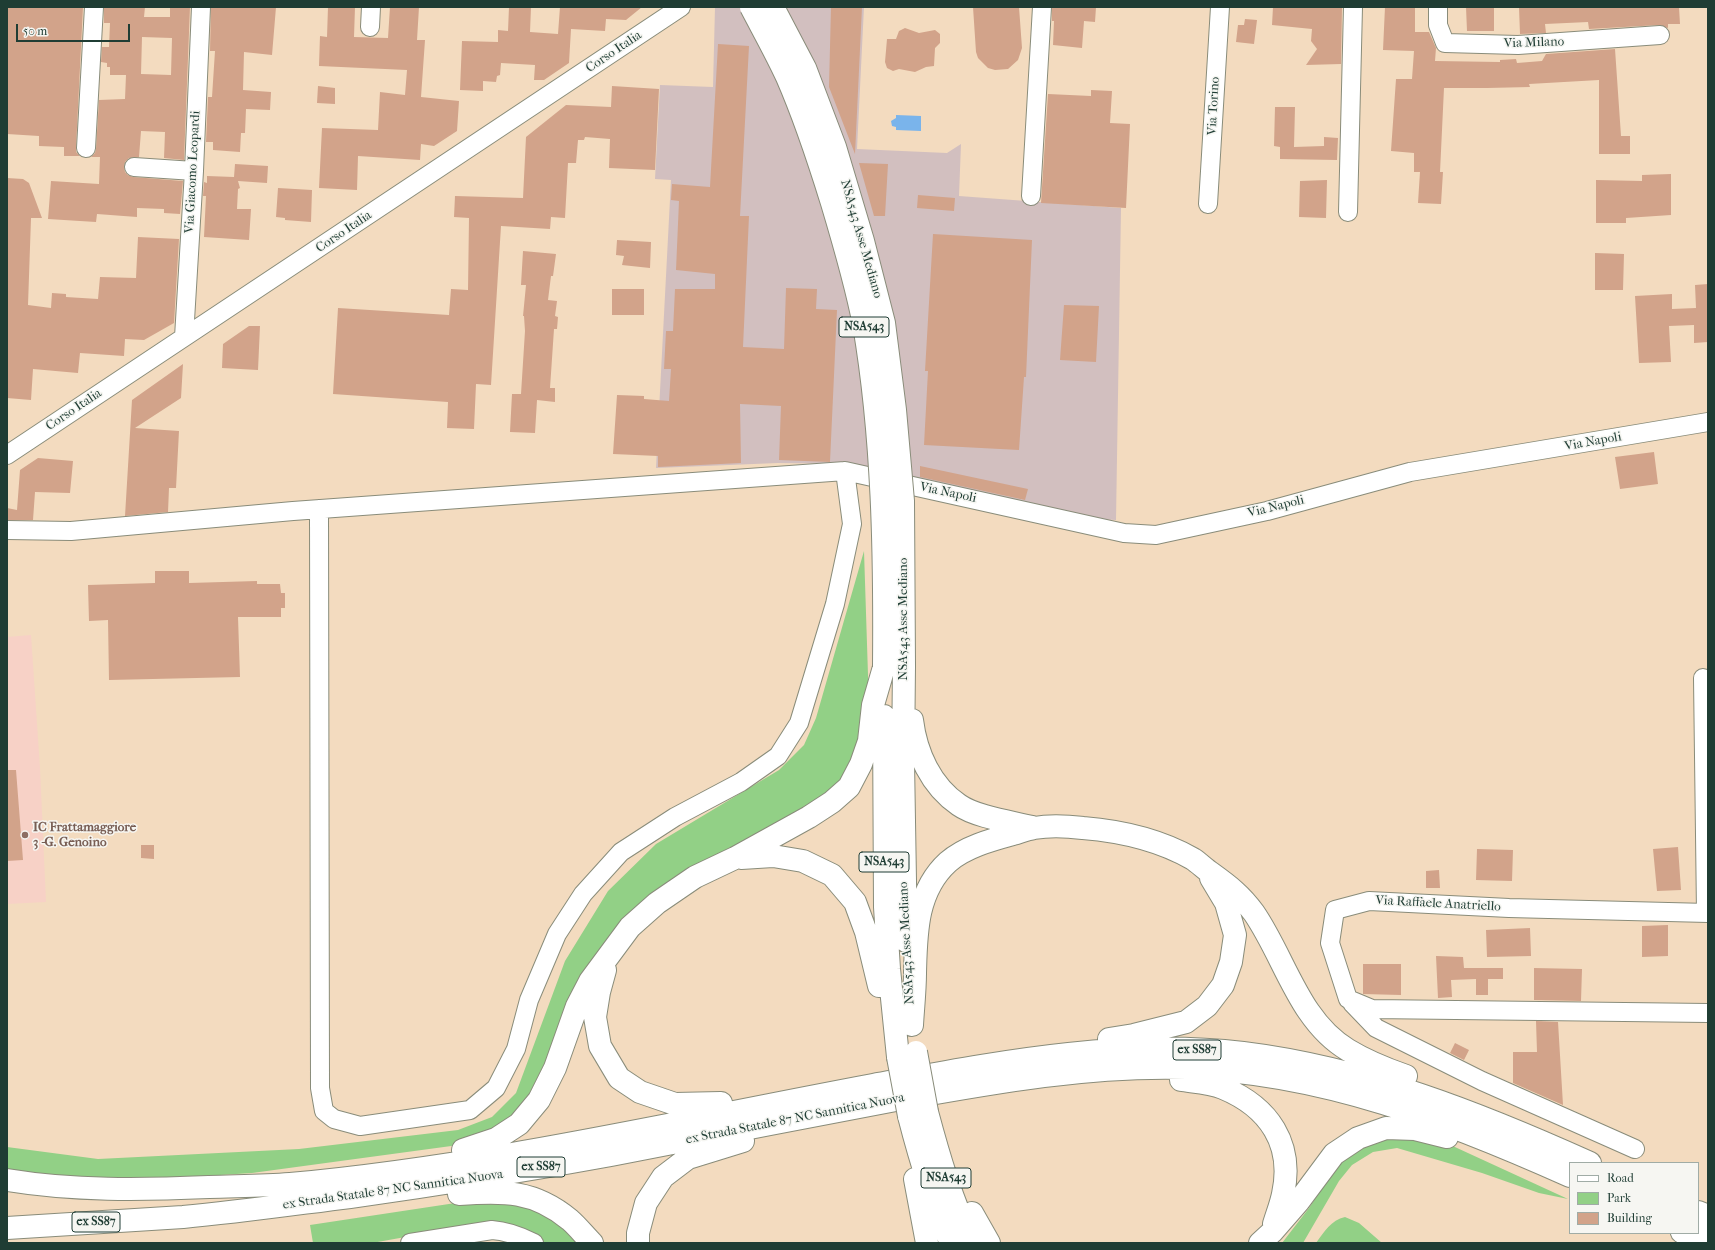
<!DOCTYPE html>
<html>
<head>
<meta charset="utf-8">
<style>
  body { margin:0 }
  #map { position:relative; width:1715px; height:1250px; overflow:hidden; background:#f3dbbf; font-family:"IM FELL French Canon",serif }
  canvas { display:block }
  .frame { position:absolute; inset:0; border:8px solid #1f3d34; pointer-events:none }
  .legend { position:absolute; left:1569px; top:1162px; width:130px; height:72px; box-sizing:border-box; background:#f6f6f2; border:1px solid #a0aca6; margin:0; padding:5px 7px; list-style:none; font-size:12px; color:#1f3d34 }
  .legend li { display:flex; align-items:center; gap:8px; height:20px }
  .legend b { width:20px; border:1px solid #a0aca6 }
  .scale { position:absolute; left:16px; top:24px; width:114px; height:18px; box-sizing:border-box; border:2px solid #1f3d34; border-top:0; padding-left:5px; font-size:12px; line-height:14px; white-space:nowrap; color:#1f3d34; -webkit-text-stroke:3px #f6f6f2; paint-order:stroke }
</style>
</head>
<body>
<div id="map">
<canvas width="1715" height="1250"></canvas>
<div class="frame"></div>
<ul class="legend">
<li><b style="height:5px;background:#fff"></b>Road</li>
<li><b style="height:11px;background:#92d086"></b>Park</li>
<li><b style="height:11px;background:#d2a38a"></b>Building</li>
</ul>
<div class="scale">50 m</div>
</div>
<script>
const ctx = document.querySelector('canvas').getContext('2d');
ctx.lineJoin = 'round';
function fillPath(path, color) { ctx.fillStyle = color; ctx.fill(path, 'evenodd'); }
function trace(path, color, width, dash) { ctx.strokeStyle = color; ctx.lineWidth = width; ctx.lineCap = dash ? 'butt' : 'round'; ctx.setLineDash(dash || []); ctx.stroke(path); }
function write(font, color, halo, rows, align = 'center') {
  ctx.font = font + ' "IM FELL French Canon",serif'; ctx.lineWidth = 3; ctx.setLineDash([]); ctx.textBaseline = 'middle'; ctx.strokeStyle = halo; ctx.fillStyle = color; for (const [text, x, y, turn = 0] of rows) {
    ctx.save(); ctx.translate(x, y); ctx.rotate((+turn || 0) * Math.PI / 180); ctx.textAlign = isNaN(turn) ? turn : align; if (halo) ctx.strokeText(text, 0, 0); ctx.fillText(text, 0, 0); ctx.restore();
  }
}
fillPath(new Path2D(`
  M 31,635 L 40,768 L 46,902 L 7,904 L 7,637 Z`), '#f7d1c6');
fillPath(new Path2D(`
  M 715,7 L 864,7 L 857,149 L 947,153 L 961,144 L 959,196 L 1121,208 L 1116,520 L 1094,519 L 848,464 L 778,463 L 656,468 L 671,180 L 655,179 L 660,85 L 713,87 Z`), '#d2bfbf');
fillPath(new Path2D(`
  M 864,551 L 869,706 L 846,782 L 615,929 L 529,1106 L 504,1128 L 466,1144 L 252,1173 L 94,1183 L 7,1173 L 7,1147 L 98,1159 L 299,1149 L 458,1130 L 492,1117 L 516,1093 L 565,961 L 608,891 L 656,844 L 779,770 L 804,745 L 816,718 Z
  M 1400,1135 L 1444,1142 L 1568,1199 L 1539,1193 L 1482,1173 L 1397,1148 L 1373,1152 L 1352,1165 L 1339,1181 L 1303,1243 L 1282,1243 L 1309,1208 L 1332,1173 L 1343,1160 L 1364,1145 Z
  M 482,1199 C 526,1204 549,1207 579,1243 L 541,1243 L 472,1225 L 372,1243 L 313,1243 L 310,1225 Z
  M 1345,1217 L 1359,1223 L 1382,1243 L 1316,1243 C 1324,1232 1331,1220 1345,1217 Z`), '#92d086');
fillPath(new Path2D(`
  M 896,115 L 921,116 L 921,131 L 896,130 L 896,127 L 892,126 L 891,121 L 896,118 Z`), '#7ab4eb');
fillPath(new Path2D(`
  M 7,7 L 83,7 L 76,147 L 76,152 L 80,156 L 64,156 L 64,147 L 39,146 L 39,136 L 7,134 Z
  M 104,7 L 145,7 L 144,17 L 170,17 L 170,7 L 190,7 L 184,160 L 164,158 L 165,132 L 141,131 L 139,157 L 129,158 L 125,162 L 124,167 L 125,172 L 128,175 L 133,177 L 183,181 L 180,214 L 164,213 L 164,209 L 137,208 L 137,217 L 97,214 L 96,222 L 48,219 L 51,181 L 99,184 L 100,157 L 91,157 L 95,153 L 96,149 L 99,100 L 125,99 L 126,75 L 110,75 L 110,67 L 107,67 L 107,63 L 101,62 L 102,47 L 109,47 L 110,23 L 104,23 ZM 142,37 L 172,38 L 171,75 L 141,74 Z
  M 211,7 L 276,7 L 272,55 L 244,52 L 243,90 L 271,92 L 270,110 L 246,109 L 245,133 L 241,133 L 240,152 L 213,150 L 213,142 L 206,142 L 208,97 L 212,97 L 215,51 L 210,51 Z
  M 328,7 L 355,7 L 354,37 L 388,38 L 390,7 L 419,7 L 417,40 L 425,40 L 421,97 L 459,101 L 457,131 L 434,146 L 421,144 L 420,160 L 358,156 L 357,190 L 319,188 L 322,128 L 378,130 L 380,92 L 405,95 L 407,70 L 319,66 L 320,36 L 327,37 Z
  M 509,7 L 531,7 L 530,32 L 558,34 L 560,7 L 642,7 L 626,20 L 606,19 L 605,31 L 571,29 L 569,63 L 544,80 L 534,80 L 535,65 L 501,63 L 500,75 L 497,76 L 496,82 L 483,81 L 483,91 L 460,90 L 462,41 L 498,42 L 498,30 L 508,31 Z
  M 831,7 L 862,7 L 855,154 L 829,87 Z
  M 973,7 L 1019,7 L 1022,48 L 1018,60 L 1008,69 L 995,70 L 988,68 L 978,58 L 976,52 Z
  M 1052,7 L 1096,7 L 1095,22 L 1084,21 L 1082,48 L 1053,45 L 1054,21 L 1052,21 Z
  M 1273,7 L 1342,7 L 1341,64 L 1306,65 L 1317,49 L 1311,41 L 1312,29 L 1272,25 Z
  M 1385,7 L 1415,7 L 1415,32 L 1429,32 L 1436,48 L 1435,61 L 1500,62 L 1500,60 L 1516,59 L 1517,63 L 1542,61 L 1546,54 L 1615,49 L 1621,136 L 1630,136 L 1630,154 L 1599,154 L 1599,80 L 1529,84 L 1530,87 L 1487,88 L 1444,88 L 1440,172 L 1443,172 L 1441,204 L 1418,203 L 1420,172 L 1414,172 L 1414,153 L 1391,151 L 1396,79 L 1412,79 L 1414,51 L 1383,50 Z
  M 1466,7 L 1494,7 L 1494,31 L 1467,31 Z
  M 1519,7 L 1679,7 L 1680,24 L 1668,24 L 1668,28 L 1659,25 L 1589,29 L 1588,22 L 1545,24 L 1546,33 L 1520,34 Z
  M 1245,19 L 1257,20 L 1254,44 L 1236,42 L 1238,25 L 1244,25 Z
  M 905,28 L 919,33 L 935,30 L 940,34 L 940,43 L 935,48 L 934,66 L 926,67 L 915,72 L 899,69 L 893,71 L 887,68 L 885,62 L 887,39 L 896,39 L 899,31 Z
  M 718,44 L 749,46 L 740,216 L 749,216 L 743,347 L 784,349 L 786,288 L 817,289 L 816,309 L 837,310 L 830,462 L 779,460 L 781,406 L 740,404 L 741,463 L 658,467 L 658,456 L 613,454 L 617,395 L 644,396 L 644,399 L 669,401 L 671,369 L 664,369 L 666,331 L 673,331 L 675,289 L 715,289 L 715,274 L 676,270 L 679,201 L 671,200 L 672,184 L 710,187 Z
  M 318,86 L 335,88 L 335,104 L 317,103 Z
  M 612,86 L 659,89 L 655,170 L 609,168 L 610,139 L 585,137 L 584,140 L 578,140 L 576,163 L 568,163 L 565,218 L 551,217 L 550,229 L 501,226 L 491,385 L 476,384 L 474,429 L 447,428 L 448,402 L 333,394 L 338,308 L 449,315 L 451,289 L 468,290 L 469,218 L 454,217 L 455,196 L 523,198 L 526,137 L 566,105 L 611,107 Z
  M 1091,90 L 1112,91 L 1110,123 L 1130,124 L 1126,208 L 1041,203 L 1048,94 L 1091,96 Z
  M 1275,107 L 1295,107 L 1294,147 L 1324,146 L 1324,137 L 1338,138 L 1337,160 L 1280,159 L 1280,147 L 1274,146 Z
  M 859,163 L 888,164 L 885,216 L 874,216 Z
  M 235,164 L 268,166 L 267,183 L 238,181 L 240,188 L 238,189 L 237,209 L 251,209 L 249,240 L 204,237 L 206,196 L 203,196 L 204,182 L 207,183 L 207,176 L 234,177 Z
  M 1671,174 L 1671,215 L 1626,218 L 1626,223 L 1596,223 L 1596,180 L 1642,181 L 1642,175 Z
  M 7,178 L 23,179 L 29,183 L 42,218 L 31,218 L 28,305 L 51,308 L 52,293 L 66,294 L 66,297 L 98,299 L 100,277 L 136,278 L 138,237 L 179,239 L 174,323 L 144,340 L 125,339 L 124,356 L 80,353 L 78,373 L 33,369 L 31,400 L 7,398 Z
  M 1327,180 L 1326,218 L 1299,217 L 1300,181 Z
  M 278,188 L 312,190 L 311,222 L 285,220 L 285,218 L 276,217 Z
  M 918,195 L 955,198 L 954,211 L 917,208 Z
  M 933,234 L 1032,240 L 1026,377 L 1024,377 L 1019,450 L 924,445 L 928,371 L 925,371 Z
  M 617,240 L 651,242 L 650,268 L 622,265 L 624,256 L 616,255 Z
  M 523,251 L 556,254 L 553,276 L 551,276 L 548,300 L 557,301 L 555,316 L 558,317 L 557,329 L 554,329 L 550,388 L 555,388 L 555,402 L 537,400 L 535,433 L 510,432 L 512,394 L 521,394 L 525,331 L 524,316 L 523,316 L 526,285 L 521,285 Z
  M 1595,253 L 1624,254 L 1623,290 L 1595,290 Z
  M 1708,284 L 1708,342 L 1694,343 L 1694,325 L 1669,326 L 1671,362 L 1639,363 L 1635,296 L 1672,294 L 1672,309 L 1696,308 L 1695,285 Z
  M 612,289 L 644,289 L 644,315 L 612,315 Z
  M 1064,305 L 1099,306 L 1096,362 L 1060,360 Z
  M 249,326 L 260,326 L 258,370 L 222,368 L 223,344 Z
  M 183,364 L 181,398 L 135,428 L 179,431 L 176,488 L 169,488 L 168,512 L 125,516 L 132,400 Z
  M 1654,452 L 1658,484 L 1620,489 L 1615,457 Z
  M 38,458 L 73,461 L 70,493 L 35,492 L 33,520 L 7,520 L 7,508 L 17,510 L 20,470 Z
  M 920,466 L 1028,489 L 1025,500 L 920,477 Z
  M 155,571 L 189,571 L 189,583 L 257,581 L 257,584 L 280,584 L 281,593 L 285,593 L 285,608 L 281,608 L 281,617 L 238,617 L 240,677 L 109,680 L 108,620 L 89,621 L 88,585 L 155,583 Z
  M 7,770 L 16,770 L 23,860 L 7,861 Z
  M 141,845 L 154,845 L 154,859 L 141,858 Z
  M 1678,847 L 1681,890 L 1657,891 L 1653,849 Z
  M 1477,849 L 1513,850 L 1512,881 L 1476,880 Z
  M 1439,870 L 1440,888 L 1426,888 L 1426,871 Z
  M 1668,925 L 1668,956 L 1642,957 L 1642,926 Z
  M 1530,928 L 1531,956 L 1487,957 L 1486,930 Z
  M 1436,956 L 1463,957 L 1464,968 L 1503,968 L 1503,979 L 1488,979 L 1488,995 L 1476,995 L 1476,979 L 1451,980 L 1452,997 L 1438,998 Z
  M 1363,964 L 1401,964 L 1401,995 L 1363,994 Z
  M 1534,968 L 1582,969 L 1581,1001 L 1534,1000 Z
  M 1536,1021 L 1558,1022 L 1563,1105 L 1513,1083 L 1513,1052 L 1537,1052 Z
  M 1455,1043 L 1469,1050 L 1464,1060 L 1450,1053 Z`), '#d2a38a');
const minor = new Path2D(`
  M 1438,7 L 1438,25 L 1445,43 L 1518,45 L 1660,35
  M 370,27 L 371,7
  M 86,148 L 94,7
  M 134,167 L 194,171
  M 1031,196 L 1042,7
  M 1208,204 L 1220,7
  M 1348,212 L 1353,7
  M 184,337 L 194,171 L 201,7
  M 7,455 L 681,7
  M 319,509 L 320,1088 L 324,1111 L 334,1119 L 360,1126 L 470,1110 L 496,1088 L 516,1049 L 529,1000 L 557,934 L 583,894 L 621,852 L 675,817 L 741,782 L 778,756 L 799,723 L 835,604 L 852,524 L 845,471
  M 7,530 L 71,531 L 293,511 L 845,471 L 1124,533 L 1156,535 L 1267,511 L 1410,472 L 1708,422
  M 1703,678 L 1706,913
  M 1708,913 L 1509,908 L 1369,901 L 1335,910 L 1330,943 L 1348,999 L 1372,1009 L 1708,1013
  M 1352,1003 L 1376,1028 L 1482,1081 L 1635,1149
  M 1680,1233 L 1696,1243
  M 410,1243 L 492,1230 C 507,1231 520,1236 534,1243`);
const highway = new Path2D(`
  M 904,666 L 903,761 L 906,941
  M 884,716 L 885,907 L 889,969 L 898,1057
  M 912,720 C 916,753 931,786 959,805 C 976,817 1012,822 1032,827
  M 741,858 L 773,856 L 803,861 L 832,875 L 855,902 L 866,932 L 879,986
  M 605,970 L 599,992 L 595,1017 L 600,1046 L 619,1078 L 640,1092 L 675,1104 L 721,1103
  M 912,1025 C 913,1008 915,990 915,973 C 916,934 916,891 948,862 C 965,847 991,840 1013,834 C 1020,832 1027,829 1034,828 C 1050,825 1067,826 1083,828 C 1120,831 1160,840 1193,859 C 1199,863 1205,869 1211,873 C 1229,886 1241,895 1254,913 C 1285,958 1299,1021 1348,1050 C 1366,1061 1386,1069 1406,1076
  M 1109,1039 L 1134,1035 L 1186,1022 L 1207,1006 L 1223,985 L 1231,962 L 1235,935 L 1226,903 L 1211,878
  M 1181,1080 C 1194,1082 1211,1083 1223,1088 C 1269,1107 1294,1144 1283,1194 C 1281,1204 1277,1214 1274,1224
  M 927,1112 C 939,1157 952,1201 972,1243
  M 909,1116 C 920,1159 933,1202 951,1243
  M 463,1150 L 496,1139 L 519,1124 L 539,1100 L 555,1068 L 577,1006 L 590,981 L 630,927 L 657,903 L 695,877 L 735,858 L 809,817 L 832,802 L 849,787 L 861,764 L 869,741 L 873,705 L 884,667
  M 915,1179 L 927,1243
  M 7,1180 C 74,1191 141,1190 209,1187 C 236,1186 263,1186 290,1184 C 487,1166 680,1121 873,1085 C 995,1063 1119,1038 1243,1053 C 1365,1068 1479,1113 1590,1163
  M 459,1194 C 504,1191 534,1190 570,1220 C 578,1227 585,1236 592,1243
  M 1698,1212 L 1708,1216
  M 972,1213 L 989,1243
  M 7,1228 C 66,1224 124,1221 183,1217 C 239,1212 294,1204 350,1197 C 437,1185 524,1171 611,1155 C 708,1136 804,1117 901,1099 C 996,1082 1091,1065 1187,1068 C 1324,1073 1447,1121 1570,1176
  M 1697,1233 L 1708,1238
  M 638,1243 L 638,1233 L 646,1203 L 663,1177 L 688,1158 L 743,1141
  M 1260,1243 L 1272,1232 L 1299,1201 L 1334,1154 L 1358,1138 L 1386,1128 L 1415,1129 L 1447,1137`);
trace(minor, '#898c7a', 20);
trace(highway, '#898c7a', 24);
trace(minor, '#fff', 18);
trace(highway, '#fff', 22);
const highwayBridge = new Path2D(`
  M 751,7 C 763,30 776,53 787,77 C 805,118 819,161 832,203 C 844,243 856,284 864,325 C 883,438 885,552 884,667
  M 773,7 L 805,68 L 835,147 L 863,241 L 884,323 L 895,410 L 903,501 L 904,666
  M 916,1052 L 927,1112
  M 898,1057 L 909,1116`);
trace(highwayBridge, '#898c7a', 24, []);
trace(highwayBridge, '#fff', 22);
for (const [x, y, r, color] of [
  [25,835,4,"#8d6e63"]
]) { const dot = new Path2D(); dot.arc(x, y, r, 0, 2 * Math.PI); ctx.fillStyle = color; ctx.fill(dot); trace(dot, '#f6f6f2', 1.5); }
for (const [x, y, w] of [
  [864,327,50],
  [884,862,50],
  [1197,1050,48],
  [541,1167,48],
  [946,1178,50],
  [96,1222,48]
]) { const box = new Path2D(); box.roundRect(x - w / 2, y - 10, w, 20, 3); ctx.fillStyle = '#f6f6f2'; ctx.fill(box); trace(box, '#1f3d34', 1); }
write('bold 12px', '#1f3d34', null, [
  ["NSA543",864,327],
  ["NSA543",884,862],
  ["ex SS87",1197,1050],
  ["ex SS87",541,1167],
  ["NSA543",946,1178],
  ["ex SS87",96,1222]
]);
write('13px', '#1f3d34', '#f6f6f2', [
  ["Via Milano",1534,43,-2],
  ["Corso Italia",614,52,-34],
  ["Via Torino",1214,106,-87],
  ["Via Giacomo Leopardi",193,172,-87],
  ["Corso Italia",344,232,-34],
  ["NSA543 Asse Mediano",861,239,74],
  ["Corso Italia",74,410,-34],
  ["Via Napoli",1593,442,-10],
  ["Via Napoli",948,493,12],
  ["Via Napoli",1276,507,-14],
  ["NSA543 Asse Mediano",904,619,-90],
  ["Via Raffaele Anatriello",1438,904,3],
  ["NSA543 Asse Mediano",907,943,-93],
  ["ex Strada Statale 87 NC Sannitica Nuova",795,1119,-11],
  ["ex Strada Statale 87 NC Sannitica Nuova",393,1190,-8]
]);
write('bold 13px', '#785e54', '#f6f6f2', [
  ["IC Frattamaggiore",33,828],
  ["3 -G. Genoino",33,843]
], 'left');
</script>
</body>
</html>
